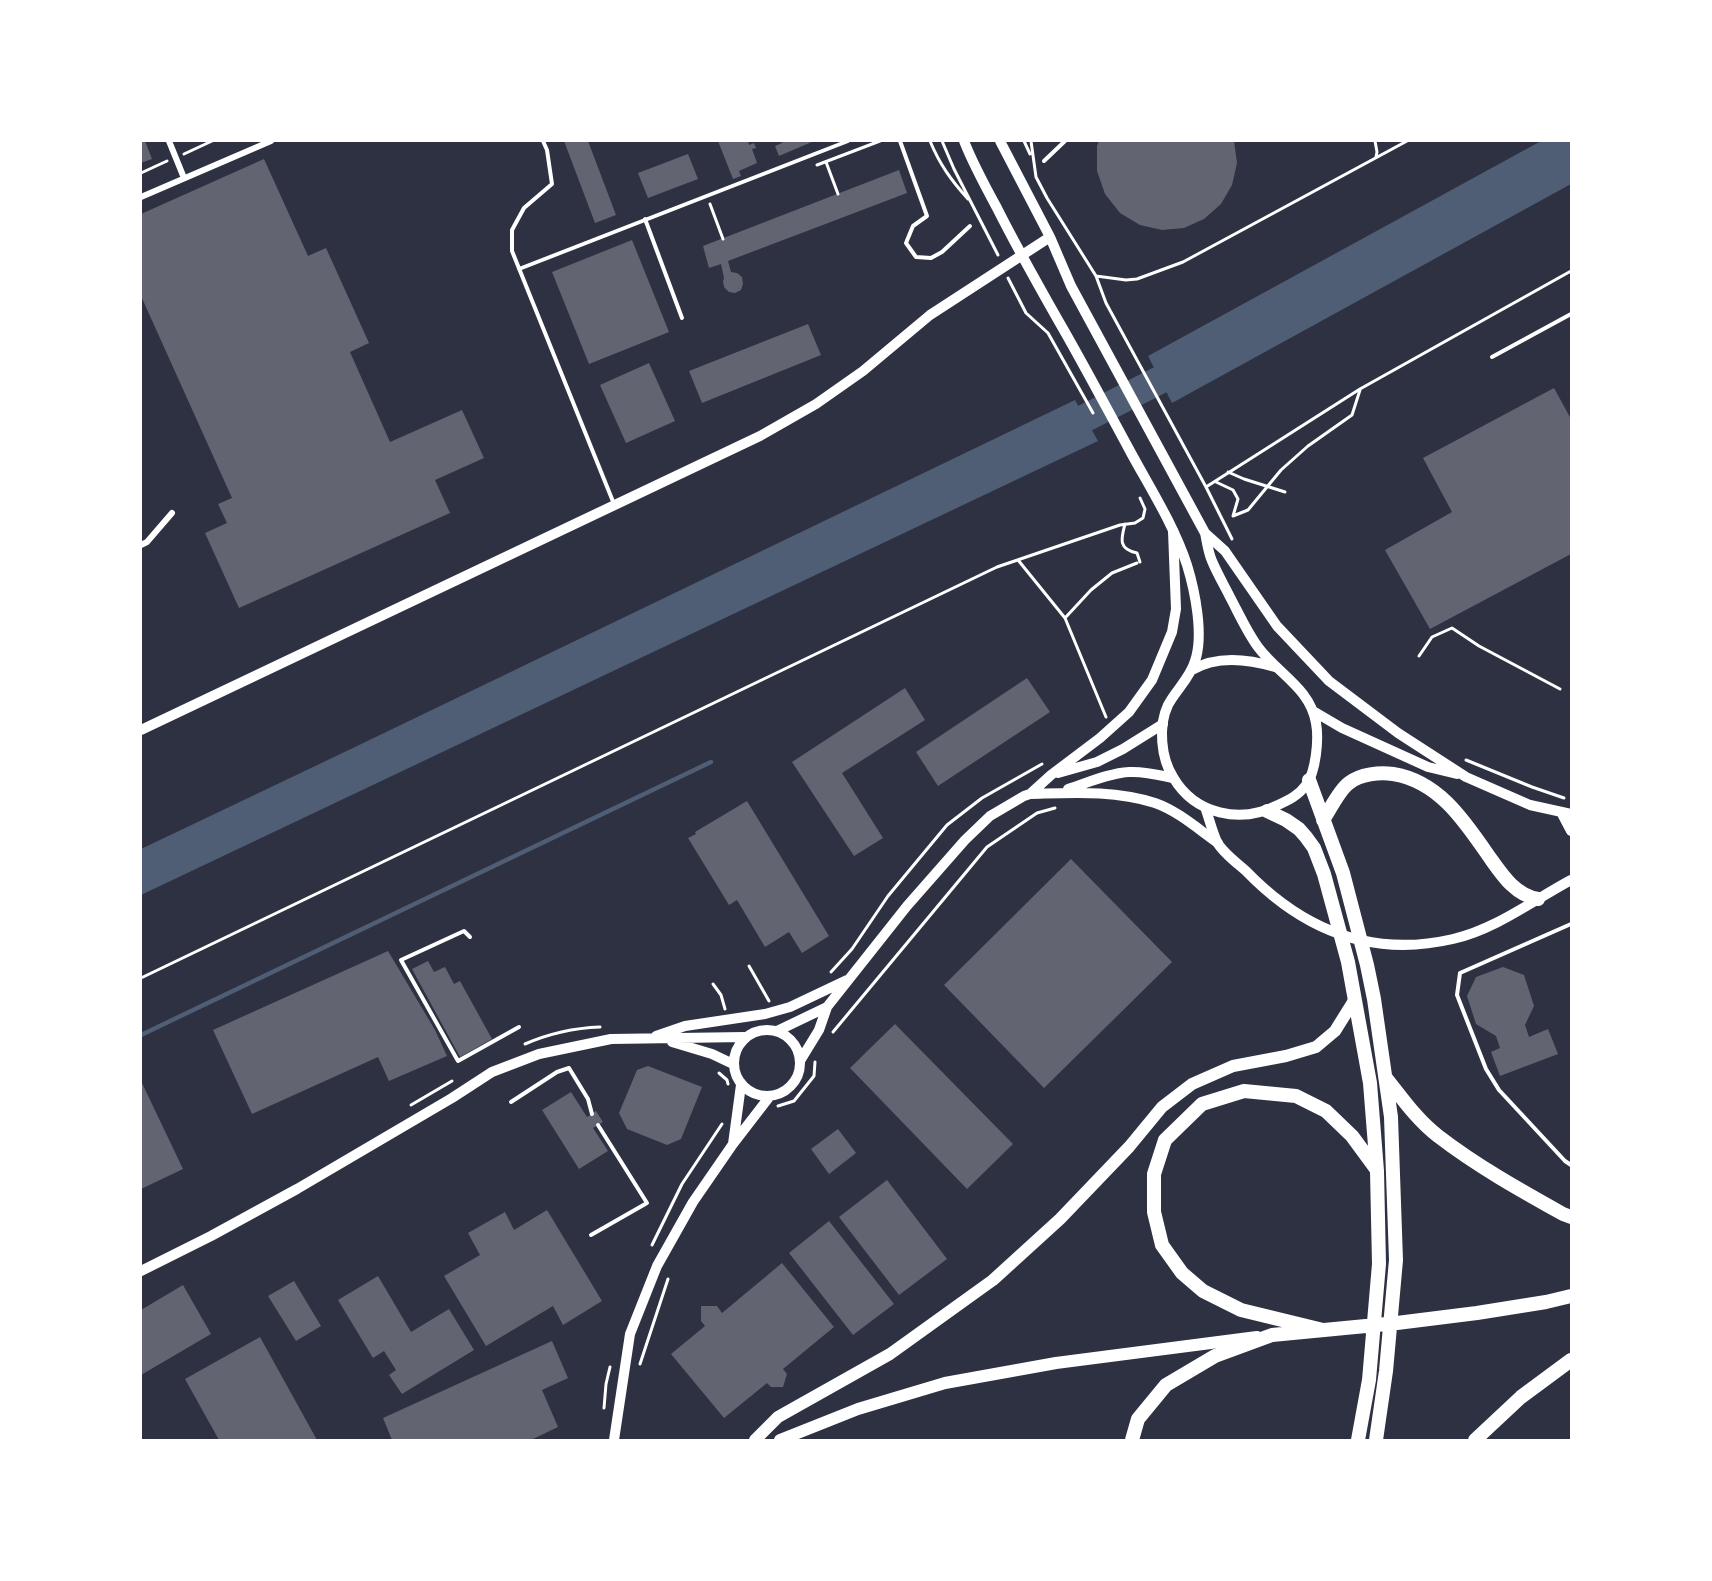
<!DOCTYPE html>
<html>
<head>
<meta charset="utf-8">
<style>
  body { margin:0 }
  #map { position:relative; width:1712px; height:1581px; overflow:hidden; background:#2d3142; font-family:"Zilla Slab",serif }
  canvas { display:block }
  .frame { position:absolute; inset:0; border:142px solid #fff; pointer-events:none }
</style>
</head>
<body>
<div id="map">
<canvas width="1712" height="1581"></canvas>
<div class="frame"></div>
</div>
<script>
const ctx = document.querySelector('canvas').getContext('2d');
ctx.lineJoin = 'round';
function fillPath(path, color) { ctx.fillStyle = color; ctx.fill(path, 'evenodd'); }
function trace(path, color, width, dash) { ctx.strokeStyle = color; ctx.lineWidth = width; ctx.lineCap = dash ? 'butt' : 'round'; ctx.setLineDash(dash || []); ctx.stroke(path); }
fillPath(new Path2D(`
  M 1541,141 L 1571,141 L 1571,184 L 1172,403 L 1148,356 Z
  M 1075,400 L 1098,441 L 141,895 L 141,849 L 355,747 Z`), '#4f5d75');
trace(new Path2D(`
  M 141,1035 L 711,762`), '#4f5d75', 4.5);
trace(new Path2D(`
  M 1052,435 L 1195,362`), '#4f5d75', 28);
fillPath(new Path2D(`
  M 141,141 L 145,141 L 152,159 L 141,163 Z
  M 564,141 L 588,141 L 616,215 L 595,223 Z
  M 718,141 L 748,141 L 749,145 L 754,143 L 756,148 L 752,149 L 757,163 L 739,171 L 741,176 L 733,179 Z
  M 781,141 L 814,141 L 779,156 L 775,146 L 782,143 Z
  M 1099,141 L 1234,141 L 1237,163 L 1232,185 L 1221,204 L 1204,219 L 1184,228 L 1162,230 L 1140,225 L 1120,213 L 1105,194 L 1097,171 L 1097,146 Z
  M 688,154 L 698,179 L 648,198 L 638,173 Z
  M 264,159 L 308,256 L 326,248 L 369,343 L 350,352 L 390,442 L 462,410 L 484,458 L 435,480 L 450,513 L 239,608 L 205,533 L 227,523 L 218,504 L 232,498 L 141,296 L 141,214 Z
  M 899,170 L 907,193 L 728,261 L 731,272 L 737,273 L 742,277 L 743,284 L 741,290 L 735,293 L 729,292 L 724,287 L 723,281 L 724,278 L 721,264 L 709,268 L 703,246 Z
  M 632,240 L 669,332 L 589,364 L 552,272 Z
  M 808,324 L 821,355 L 702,403 L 689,371 Z
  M 649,363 L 675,421 L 626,443 L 600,385 Z
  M 1554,388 L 1571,419 L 1571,554 L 1430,629 L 1385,550 L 1452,512 L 1423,458 Z
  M 1027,678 L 1050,712 L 938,786 L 916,752 Z
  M 905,688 L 925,720 L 842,773 L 883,838 L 854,856 L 792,762 Z
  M 747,801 L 829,936 L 802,953 L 789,932 L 765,947 L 737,900 L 729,905 L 688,838 L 696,834 L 695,832 Z
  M 1071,859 L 1172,962 L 1044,1088 L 944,985 Z
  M 388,951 L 435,1030 L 447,1056 L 389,1081 L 378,1057 L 252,1114 L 213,1030 Z
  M 428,961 L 434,972 L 445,967 L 454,984 L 460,981 L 492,1039 L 460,1057 L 412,969 Z
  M 1503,967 L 1524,975 L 1534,1006 L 1525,1025 L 1529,1037 L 1548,1029 L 1558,1054 L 1500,1076 L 1491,1052 L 1500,1048 L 1496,1036 L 1476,1024 L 1467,996 L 1476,977 Z
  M 895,1024 L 1013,1144 L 967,1189 L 850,1068 Z
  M 648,1066 L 702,1087 L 681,1139 L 667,1145 L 627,1129 L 619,1113 L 637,1070 Z
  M 141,1081 L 183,1169 L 141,1189 Z
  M 571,1092 L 587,1117 L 596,1111 L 603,1122 L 593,1128 L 608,1151 L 579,1169 L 542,1110 Z
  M 838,1129 L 856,1153 L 829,1174 L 811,1149 Z
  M 887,1180 L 947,1259 L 899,1295 L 839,1217 Z
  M 547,1210 L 602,1301 L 563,1325 L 553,1306 L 486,1346 L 444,1276 L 480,1255 L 468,1233 L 505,1212 L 514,1230 Z
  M 829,1221 L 894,1304 L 853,1335 L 789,1253 Z
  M 782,1263 L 834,1327 L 783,1369 L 787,1374 L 783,1387 L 771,1387 L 767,1383 L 724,1418 L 671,1354 L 705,1326 L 701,1321 L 701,1306 L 717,1306 L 722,1313 Z
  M 378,1276 L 411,1332 L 449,1309 L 474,1350 L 402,1394 L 389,1375 L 396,1370 L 384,1351 L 373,1358 L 338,1300 Z
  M 294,1281 L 321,1326 L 296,1341 L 268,1296 Z
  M 183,1285 L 211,1334 L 141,1375 L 141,1310 Z
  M 260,1337 L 317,1440 L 219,1440 L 185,1379 Z
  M 552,1341 L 568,1378 L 542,1390 L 558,1427 L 533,1439 L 533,1440 L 392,1440 L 383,1418 Z`), '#626471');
trace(new Path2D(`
  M 930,141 C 940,165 951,180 968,199
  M 942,141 L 954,169 L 998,255
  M 1024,141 L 1030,154
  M 1031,141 L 1036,177 L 1047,198 L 1096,276 L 1106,303 L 1206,487 L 1232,539
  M 1375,141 L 1377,152 L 1376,157
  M 184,154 L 212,141
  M 826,162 L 838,194
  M 817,165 L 880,141
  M 141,173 L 167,161
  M 710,204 L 723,239
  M 1096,276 L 1126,280 L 1137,279 L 1183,262 L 1407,141
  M 1008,278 L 1026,313 L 1048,333 L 1093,413
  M 1228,472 L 1244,479 L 1285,492
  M 1216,482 L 1233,490 L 1238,499 L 1233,516
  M 1206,487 L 1360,389 L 1571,271
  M 1233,516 L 1248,510 L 1281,470 L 1308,446 L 1352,415 L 1360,390
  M 1125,524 C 1121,539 1118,549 1137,553 L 1140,562
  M 1018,560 L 1065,618 L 1106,717
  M 1065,618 L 1091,590 L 1112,573 L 1137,563
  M 1419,656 L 1432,637 L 1452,628 L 1479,646 L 1560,689
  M 1466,760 L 1532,787 L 1564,798
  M 749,966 L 769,1001
  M 831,972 L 852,949 L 888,896 L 947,825 L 982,798 L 1042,764
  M 141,978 L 997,567 L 1120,525 L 1135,523 L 1143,518 L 1145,509 L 1140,498
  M 713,984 L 721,995 L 725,1009
  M 833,1032 L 987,847 L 1037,813 L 1055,808
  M 525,1044 C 548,1034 574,1028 600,1027
  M 719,1073 L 727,1080 L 728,1084
  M 411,1105 L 452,1081
  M 778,1106 L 794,1101 L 814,1076 L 815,1062
  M 652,1245 L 682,1184 L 722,1124
  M 640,1364 L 668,1279
  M 604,1408 L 606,1384 L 610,1367`), '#fff', 3);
trace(new Path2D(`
  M 543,141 L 547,150 L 552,184 L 524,208 L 512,230 L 512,251 L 614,504
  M 900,141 L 927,216 L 913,226 L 906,243 L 916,257 L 931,258 L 942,252 L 970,226
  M 1044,161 L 1065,141
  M 645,219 L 682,318
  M 519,269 L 848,141
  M 1492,357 L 1571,314
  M 1571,924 L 1460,973 L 1457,995 L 1486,1069 L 1499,1090 L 1565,1161 L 1571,1165
  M 470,937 L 464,931 L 401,960 L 458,1061 L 519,1027
  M 511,1102 L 557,1072 L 569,1068 L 588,1099 L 592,1114
  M 591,1235 L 647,1203 L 598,1125`), '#fff', 4);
trace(new Path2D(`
  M 169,141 L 184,178
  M 141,197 L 271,141
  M 141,545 L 147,542 L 172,513`), '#fff', 6);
trace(new Path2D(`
  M 1058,773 L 1097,762 L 1123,749 L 1163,724
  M 1068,789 C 1087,783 1109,773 1129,772 C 1144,771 1159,775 1173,778
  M 1030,794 L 1051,775 L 1100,738 L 1129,712 L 1152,680 L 1172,632 L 1176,609 L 1173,531
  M734 1063a33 33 0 1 1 66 0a33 33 0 1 1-66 0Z
  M 777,1031 L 827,1007
  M 656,1036 L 685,1026 L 765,1014 L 790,1007 L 847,980
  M 672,1042 L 712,1054 L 733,1064
  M 800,1061 L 819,1030 L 827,1007 L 907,906 L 965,840 L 990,816 L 1024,796 L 1030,794 C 1072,793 1114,790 1155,803 C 1178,811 1198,829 1218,843
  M 733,1144 L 741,1085
  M 141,1271 L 211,1236 L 297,1189 L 452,1098 L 492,1072 L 539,1054 L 611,1039 L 745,1037
  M 614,1440 L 630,1334 L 657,1266 L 693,1202 L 733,1144 L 770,1096`), '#fff', 10);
trace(new Path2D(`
  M 964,141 C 973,164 985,186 997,208 C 1016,246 1037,283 1058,320 C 1083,363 1106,407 1130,451 C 1150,488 1174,525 1187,565 C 1195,591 1204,635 1195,661 C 1190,678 1176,690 1168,705 C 1158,726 1161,758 1173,777 C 1195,815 1241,824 1278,805 C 1289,800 1299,795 1306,785 C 1316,772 1319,739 1316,723 C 1310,688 1278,674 1258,647 C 1247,632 1239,614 1230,597 C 1224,585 1217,573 1212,561 C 1208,552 1207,542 1205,533 L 1071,286 L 1050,237 L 1000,141
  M 1205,533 L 1225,551 L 1277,626 L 1329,681 L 1398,733 L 1466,777 L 1530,805 L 1571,814
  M 1192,670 C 1217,655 1248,659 1275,667
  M 1313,711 L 1342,728 L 1428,767 L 1457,774
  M 141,730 L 760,436 L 816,404 L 863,371 L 930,315 L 1050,237
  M 1205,807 C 1209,818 1212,831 1217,842 C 1223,853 1237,863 1246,871 C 1303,930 1371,958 1453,939 C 1496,929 1532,901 1571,880
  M 1561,812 L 1571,831`), '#fff', 10);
trace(new Path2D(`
  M 755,1440 L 778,1417 L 890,1354 L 993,1280 L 1060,1219 L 1129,1147 L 1162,1107 L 1192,1084 L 1233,1066 L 1286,1056 L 1316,1047 L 1335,1031 L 1355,999
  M 780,1440 L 858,1409 L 945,1383 L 1056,1363 L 1257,1337`), '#fff', 12);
trace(new Path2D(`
  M 1309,780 L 1343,873 L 1367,965 L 1374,999 L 1391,1117 L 1396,1260 L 1386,1371 L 1376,1440
  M 1267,811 L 1286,820 L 1299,829 L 1306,837 L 1314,848 L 1324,874 L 1348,962 L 1370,1083 L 1377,1171 L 1379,1264 L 1369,1380 L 1358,1440
  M 1323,820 C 1330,810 1339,790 1349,783 C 1360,774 1380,772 1393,774 C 1438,781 1464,820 1488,855 C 1501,873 1514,895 1538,899
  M 1386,1078 C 1402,1098 1417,1120 1438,1136 C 1477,1166 1520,1190 1563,1214 L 1571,1217
  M 1323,1330 L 1241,1310 L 1203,1291 L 1182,1273 L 1162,1245 L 1154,1212 L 1154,1174 L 1165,1140 L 1202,1104 L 1244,1091 L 1296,1096 L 1326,1111 L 1352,1136 L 1377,1170
  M 1132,1440 L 1138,1419 L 1166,1385 L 1215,1356 L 1272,1335 L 1397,1323 L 1477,1313 L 1546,1302 L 1571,1296
  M 1475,1440 L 1521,1397 L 1571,1360`), '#fff', 14);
</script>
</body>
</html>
